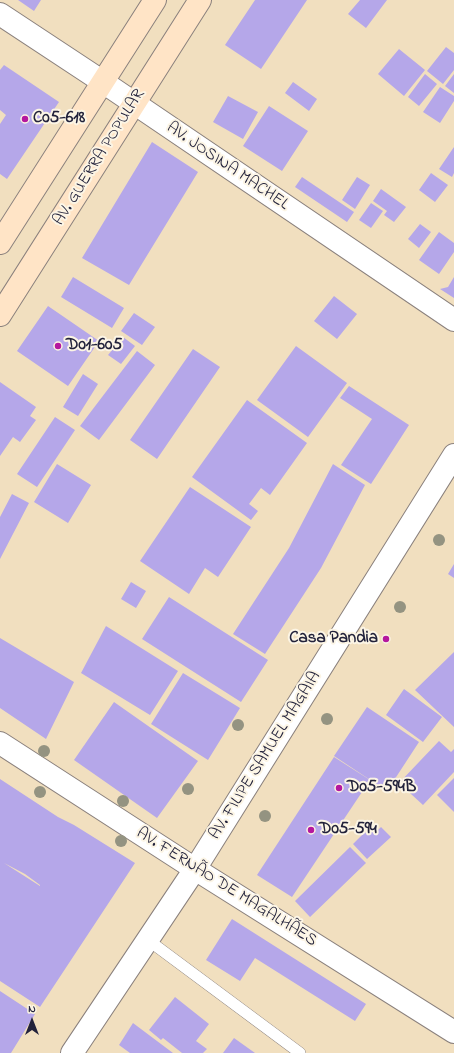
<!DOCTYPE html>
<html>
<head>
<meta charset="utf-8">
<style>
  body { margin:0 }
  #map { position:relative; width:454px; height:1053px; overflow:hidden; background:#f1dfbf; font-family:"Indie Flower",sans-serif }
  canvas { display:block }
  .north { position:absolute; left:12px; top:1001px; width:40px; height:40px; -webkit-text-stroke:3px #fcf5e5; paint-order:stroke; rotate:0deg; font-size:11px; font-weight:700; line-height:16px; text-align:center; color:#22223b }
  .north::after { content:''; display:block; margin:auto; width:14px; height:18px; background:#22223b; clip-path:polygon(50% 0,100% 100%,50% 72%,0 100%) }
</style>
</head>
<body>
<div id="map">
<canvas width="454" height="1053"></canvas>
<div class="north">N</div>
</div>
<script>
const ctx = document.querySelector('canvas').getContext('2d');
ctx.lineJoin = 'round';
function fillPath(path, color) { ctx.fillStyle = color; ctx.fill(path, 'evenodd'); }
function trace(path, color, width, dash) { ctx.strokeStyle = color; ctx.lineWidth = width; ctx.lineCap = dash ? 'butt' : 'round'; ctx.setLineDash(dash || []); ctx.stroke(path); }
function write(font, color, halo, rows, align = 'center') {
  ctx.font = font + ' "Indie Flower",sans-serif'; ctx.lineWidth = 4; ctx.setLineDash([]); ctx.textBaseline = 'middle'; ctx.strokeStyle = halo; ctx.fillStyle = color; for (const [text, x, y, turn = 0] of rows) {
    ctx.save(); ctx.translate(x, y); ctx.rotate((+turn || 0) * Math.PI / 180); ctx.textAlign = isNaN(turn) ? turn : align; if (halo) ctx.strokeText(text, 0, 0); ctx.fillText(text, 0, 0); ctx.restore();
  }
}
fillPath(new Path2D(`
  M 18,0 L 41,0 L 34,11 Z
  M 255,0 L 307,0 L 261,69 L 225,45 Z
  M 360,0 L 387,0 L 366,28 L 348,14 Z
  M 446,47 L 454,53 L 454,70 L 443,84 L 427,71 Z
  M 399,49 L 425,70 L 404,96 L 378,74 Z
  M 4,65 L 59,102 L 7,179 L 0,174 L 0,124 L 6,115 L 0,110 L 0,70 Z
  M 425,74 L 437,84 L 419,106 L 408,97 Z
  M 454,74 L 454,93 L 445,86 Z
  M 293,82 L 317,99 L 309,111 L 285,93 Z
  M 440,87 L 454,96 L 454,101 L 440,123 L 423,112 Z
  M 228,96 L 258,112 L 243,139 L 213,122 Z
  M 269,106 L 308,131 L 282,171 L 243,146 Z
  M 152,142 L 198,172 L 129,285 L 82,258 Z
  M 454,147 L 454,173 L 452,177 L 439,169 Z
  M 431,173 L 448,185 L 435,202 L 419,190 Z
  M 302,177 L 354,212 L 347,222 L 295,187 Z
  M 357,177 L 370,185 L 355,209 L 342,200 Z
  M 381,189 L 406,207 L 394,222 L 384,215 L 387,211 L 373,201 Z
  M 371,203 L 383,211 L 371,228 L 359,220 Z
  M 420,224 L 431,232 L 419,248 L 408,239 Z
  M 439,232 L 454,243 L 454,252 L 439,274 L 419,260 Z
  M 73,277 L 124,308 L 112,328 L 61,297 Z
  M 454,277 L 454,298 L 440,289 L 448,287 Z
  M 334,296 L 357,314 L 337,339 L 314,321 Z
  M 48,306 L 99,341 L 68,386 L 17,351 Z
  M 134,313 L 155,327 L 142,345 L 121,331 Z
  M 123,337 L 135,346 L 121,364 L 108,355 Z
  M 296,346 L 347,383 L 308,437 L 257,400 Z
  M 193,349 L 220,367 L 157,459 L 130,440 Z
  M 137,351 L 155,365 L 99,440 L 80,426 Z
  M 83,374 L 98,384 L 78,416 L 63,407 Z
  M 0,382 L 36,407 L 30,416 L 36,420 L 20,442 L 13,437 L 0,456 Z
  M 349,386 L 409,425 L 371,484 L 341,465 L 372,419 L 340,398 Z
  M 247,400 L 307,443 L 270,495 L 261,488 L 249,504 L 258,511 L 251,520 L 192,477 Z
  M 55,417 L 75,430 L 37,487 L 17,474 Z
  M 57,464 L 91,485 L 68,523 L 34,502 Z
  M 333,464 L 365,485 L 321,568 L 265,654 L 233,634 L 289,548 Z
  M 190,487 L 251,527 L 218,577 L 205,568 L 189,594 L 140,561 Z
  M 12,494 L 29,503 L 0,559 L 0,517 Z
  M 454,564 L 454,578 L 448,574 Z
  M 131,582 L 146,591 L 136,608 L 121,599 Z
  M 169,597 L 268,660 L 241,702 L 142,639 Z
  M 106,626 L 178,671 L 150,715 L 81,673 Z
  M 0,638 L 74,682 L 46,739 L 0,708 Z
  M 454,652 L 454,727 L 415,690 Z
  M 183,673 L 240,708 L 208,760 L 151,724 Z
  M 404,689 L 442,717 L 423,742 L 386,715 Z
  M 114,702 L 198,761 L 157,818 L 74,760 Z
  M 367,707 L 419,742 L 387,791 L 334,756 Z
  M 439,741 L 451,752 L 454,749 L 454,772 L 423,805 L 399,783 Z
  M 334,757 L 370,780 L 292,897 L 257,875 Z
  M 454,778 L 454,812 L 437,795 Z
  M 0,779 L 58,817 L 74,825 L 135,863 L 40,1007 L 0,981 ZM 4,863 L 25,874 L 40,885 L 40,886 Z
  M 381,827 L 391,837 L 367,859 L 353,844 L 365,832 L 368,835 L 375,829 L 377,831 Z
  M 350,847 L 366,863 L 310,917 L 295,901 Z
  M 232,919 L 366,1004 L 355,1021 L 255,958 L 240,981 L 206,960 Z
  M 0,991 L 35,1014 L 11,1053 L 0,1053 Z
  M 175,997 L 209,1024 L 196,1041 L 207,1049 L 203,1053 L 182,1053 L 163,1038 L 161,1040 L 149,1030 Z
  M 133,1023 L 173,1053 L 130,1053 L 119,1045 Z
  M 234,1038 L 255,1053 L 223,1053 Z`), '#b5a7e9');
const lane = new Path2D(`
  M 148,940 L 300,1053`);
const street = new Path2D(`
  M 0,14 L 103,82 L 454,320
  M 0,743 L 195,869 L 454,1032
  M 72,1053 L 195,869 L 454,455`);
const secondary = new Path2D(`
  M 0,243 L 155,0
  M 0,315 L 200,0`);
trace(lane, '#8a807d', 12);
trace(street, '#8a807d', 24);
trace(secondary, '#8a807d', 24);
trace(lane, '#fff', 11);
trace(street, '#fff', 22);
trace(secondary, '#ffe4c6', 22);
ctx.fillStyle = '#949381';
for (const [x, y] of [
  [439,540],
  [400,607],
  [327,719],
  [238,725],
  [44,751],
  [188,789],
  [40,792],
  [123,801],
  [265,816],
  [121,841]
]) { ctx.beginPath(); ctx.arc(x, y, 6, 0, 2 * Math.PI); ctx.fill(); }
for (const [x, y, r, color] of [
  [25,119,4,"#b5179e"],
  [58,346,4,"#b5179e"],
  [386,639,4,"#b5179e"],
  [339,788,4,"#b5179e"],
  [311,830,4,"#b5179e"]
]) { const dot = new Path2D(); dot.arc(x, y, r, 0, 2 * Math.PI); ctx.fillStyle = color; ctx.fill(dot); trace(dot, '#fcf5e5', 1.5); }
write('bold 17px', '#22223b', '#fcf5e5', [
  ["C05-618",33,119],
  ["D01-605",66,346],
  ["Casa Pandia",378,639,"right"],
  ["D05-594B",347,788],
  ["D05-594",319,830]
], 'left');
write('17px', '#22223b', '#fcf5e5', [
  ["AV. GUERRA POPULAR",100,158,-58],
  ["AV. JOSINA MACHEL",227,167,34],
  ["AV. FILIPE SAMUEL MAGAIA",266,756,-58],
  ["AV. FERNÃO DE MAGALHÃES",226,888,32]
]);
</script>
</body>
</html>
